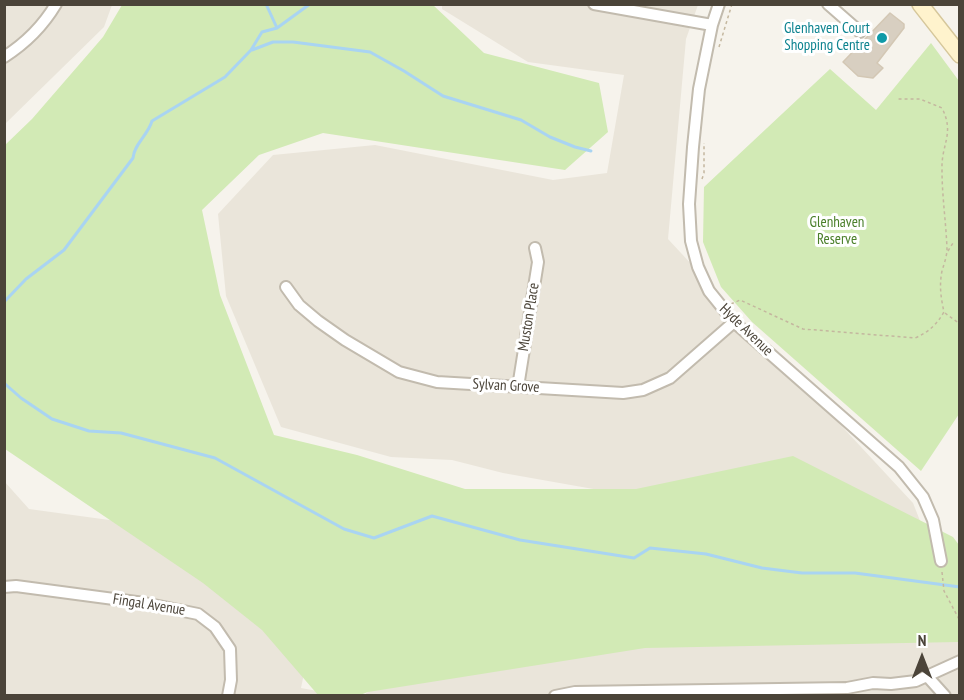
<!DOCTYPE html>
<html>
<head>
<meta charset="utf-8">
<style>
  body { margin:0 }
  #map { position:relative; width:964px; height:700px; overflow:hidden; background:#f6f3ec; font-family:"PT Sans Narrow",sans-serif }
  canvas { display:block }
  .frame { position:absolute; inset:0; border:6px solid #4b4439; pointer-events:none }
  .north { position:absolute; left:892px; top:628px; width:60px; height:60px; -webkit-text-stroke:4px #fff; paint-order:stroke; rotate:0deg; font-size:16px; font-weight:700; line-height:24px; text-align:center; color:#4b4439 }
  .north::after { content:''; display:block; margin:auto; width:21px; height:27px; background:#4b4439; clip-path:polygon(50% 0,100% 100%,50% 72%,0 100%) }
</style>
</head>
<body>
<div id="map">
<canvas width="964" height="700"></canvas>
<div class="frame"></div>
<div class="north">N</div>
</div>
<script>
const ctx = document.querySelector('canvas').getContext('2d');
ctx.lineJoin = 'round';
function fillPath(path, color) { ctx.fillStyle = color; ctx.fill(path, 'evenodd'); }
function trace(path, color, width, dash) { ctx.strokeStyle = color; ctx.lineWidth = width; ctx.lineCap = dash ? 'butt' : 'round'; ctx.setLineDash(dash || []); ctx.stroke(path); }
function write(font, color, halo, rows, align = 'center') {
  ctx.font = font + ' "PT Sans Narrow",sans-serif'; ctx.lineWidth = 6; ctx.setLineDash([]); ctx.textBaseline = 'middle'; ctx.strokeStyle = halo; ctx.fillStyle = color; for (const [text, x, y, turn = 0] of rows) {
    ctx.save(); ctx.translate(x, y); ctx.rotate((+turn || 0) * Math.PI / 180); ctx.textAlign = isNaN(turn) ? turn : align; if (halo) ctx.strokeText(text, 0, 0); ctx.fillText(text, 0, 0); ctx.restore();
  }
}
fillPath(new Path2D(`
  M 5,5 L 112,5 L 104,27 L 5,124 Z
  M 442,5 L 698,5 L 686,39 L 668,239 L 913,503 L 926,536 L 695,507 L 503,473 L 452,460 L 391,457 L 281,427 L 226,296 L 218,214 L 273,155 L 375,145 L 553,180 L 607,173 L 624,75 L 528,62 L 442,9 Z
  M 4,481 L 29,509 L 248,539 L 321,591 L 301,688 L 339,695 L 5,695 Z
  M 959,594 L 959,695 L 363,696 L 405,662 Z`), '#eae5da');
fillPath(new Path2D(`
  M 122,5 L 433,5 L 484,53 L 599,83 L 608,132 L 565,170 L 323,133 L 259,155 L 202,210 L 220,295 L 274,435 L 357,455 L 465,489 L 636,489 L 793,456 L 953,537 L 959,545 L 958,642 L 645,648 L 368,692 L 360,695 L 318,695 L 262,630 L 203,583 L 5,449 L 5,145 L 32,119 L 103,37 Z
  M 931,43 L 959,81 L 959,414 L 921,471 L 752,322 L 721,287 L 703,242 L 704,187 L 830,69 L 876,110 Z`), '#d2eab5');
trace(new Path2D(`
  M 266,4 L 277,28
  M 252,50 L 273,42 L 293,42 L 370,52 L 404,71 L 443,96 L 521,120 L 550,137 L 575,147 L 591,151
  M 4,302 L 26,279 L 64,250 L 133,158 C 134,144 148,135 152,121 L 225,77 L 251,50 L 262,32 L 277,28 L 310,4
  M 4,383 L 21,398 L 52,419 L 89,431 L 121,433 L 215,458 L 344,529 L 374,538 L 432,516 L 520,540 L 634,558 L 650,548 L 706,554 L 762,568 L 802,573 L 855,573 L 960,587`), '#a9d4f2', 3);
const building = new Path2D(`
  M 890,13 L 904,24 L 904,28 L 877,63 L 883,68 L 873,78 L 858,76 L 843,62 Z`);
fillPath(building, '#d8cfc1');
trace(building, '#d3c7b4', 1.5);
const minor = new Path2D(`
  M 594,4 L 712,25
  M 719,4 L 712,25 L 699,89 L 693,147 L 689,204 L 691,241 L 698,267 L 709,291 L 734,322 L 899,467 L 923,497 L 933,520 L 941,561
  M 828,4 L 860,32
  M 4,57 C 26,43 43,26 56,4
  M 286,287 L 299,305 L 318,321 L 345,340 L 399,372 L 437,382 L 623,393 L 643,390 L 670,378 L 734,322
  M 518,387 L 538,262 L 535,248
  M 4,587 L 16,586 L 144,603 L 198,614 L 215,627 L 230,649 L 231,680 L 228,696
  M 927,676 L 945,696
  M 555,696 L 575,692 L 847,688 L 873,683 L 891,684 L 916,681 L 960,661`);
const secondary = new Path2D(`
  M 920,4 L 960,55`);
trace(minor, '#c2bbae', 14);
trace(secondary, '#d6c79b', 18);
trace(new Path2D(`
  M 719,47 L 732,4
  M 702,179 L 704,173 L 704,143
  M 948,251 L 953,243
  M 731,304 L 740,300 L 803,329 L 915,338 C 929,332 937,324 944,312 C 941,298 939,286 942,271 C 944,264 947,256 947,249 C 946,222 942,196 942,170 C 941,144 955,134 942,108 L 920,99 L 898,99
  M 945,313 L 960,324
  M 942,572 L 944,591 L 960,621`), '#c4b79f', 1.5, [3, 3]);
trace(minor, '#fff', 10);
trace(secondary, '#fff3cd', 15);
for (const [x, y, r, color] of [
  [882,38,6,"#0f9aa8"]
]) { const dot = new Path2D(); dot.arc(x, y, r, 0, 2 * Math.PI); ctx.fillStyle = color; ctx.fill(dot); trace(dot, '#fff', 2); }
write('15px', '#0d838f', '#fff', [
  ["Glenhaven Court",870,29],
  ["Shopping Centre",870,46]
], 'right');
write('15px', '#4a7f2a', '#fff', [
  ["Glenhaven",837,223],
  ["Reserve",837,240]
]);
write('15px', '#4b4439', '#fff', [
  ["Muston Place",529,317,-81],
  ["Hyde Avenue",746,330,44],
  ["Sylvan Grove",506,386,3],
  ["Fingal Avenue",149,605,9]
]);
</script>
</body>
</html>
